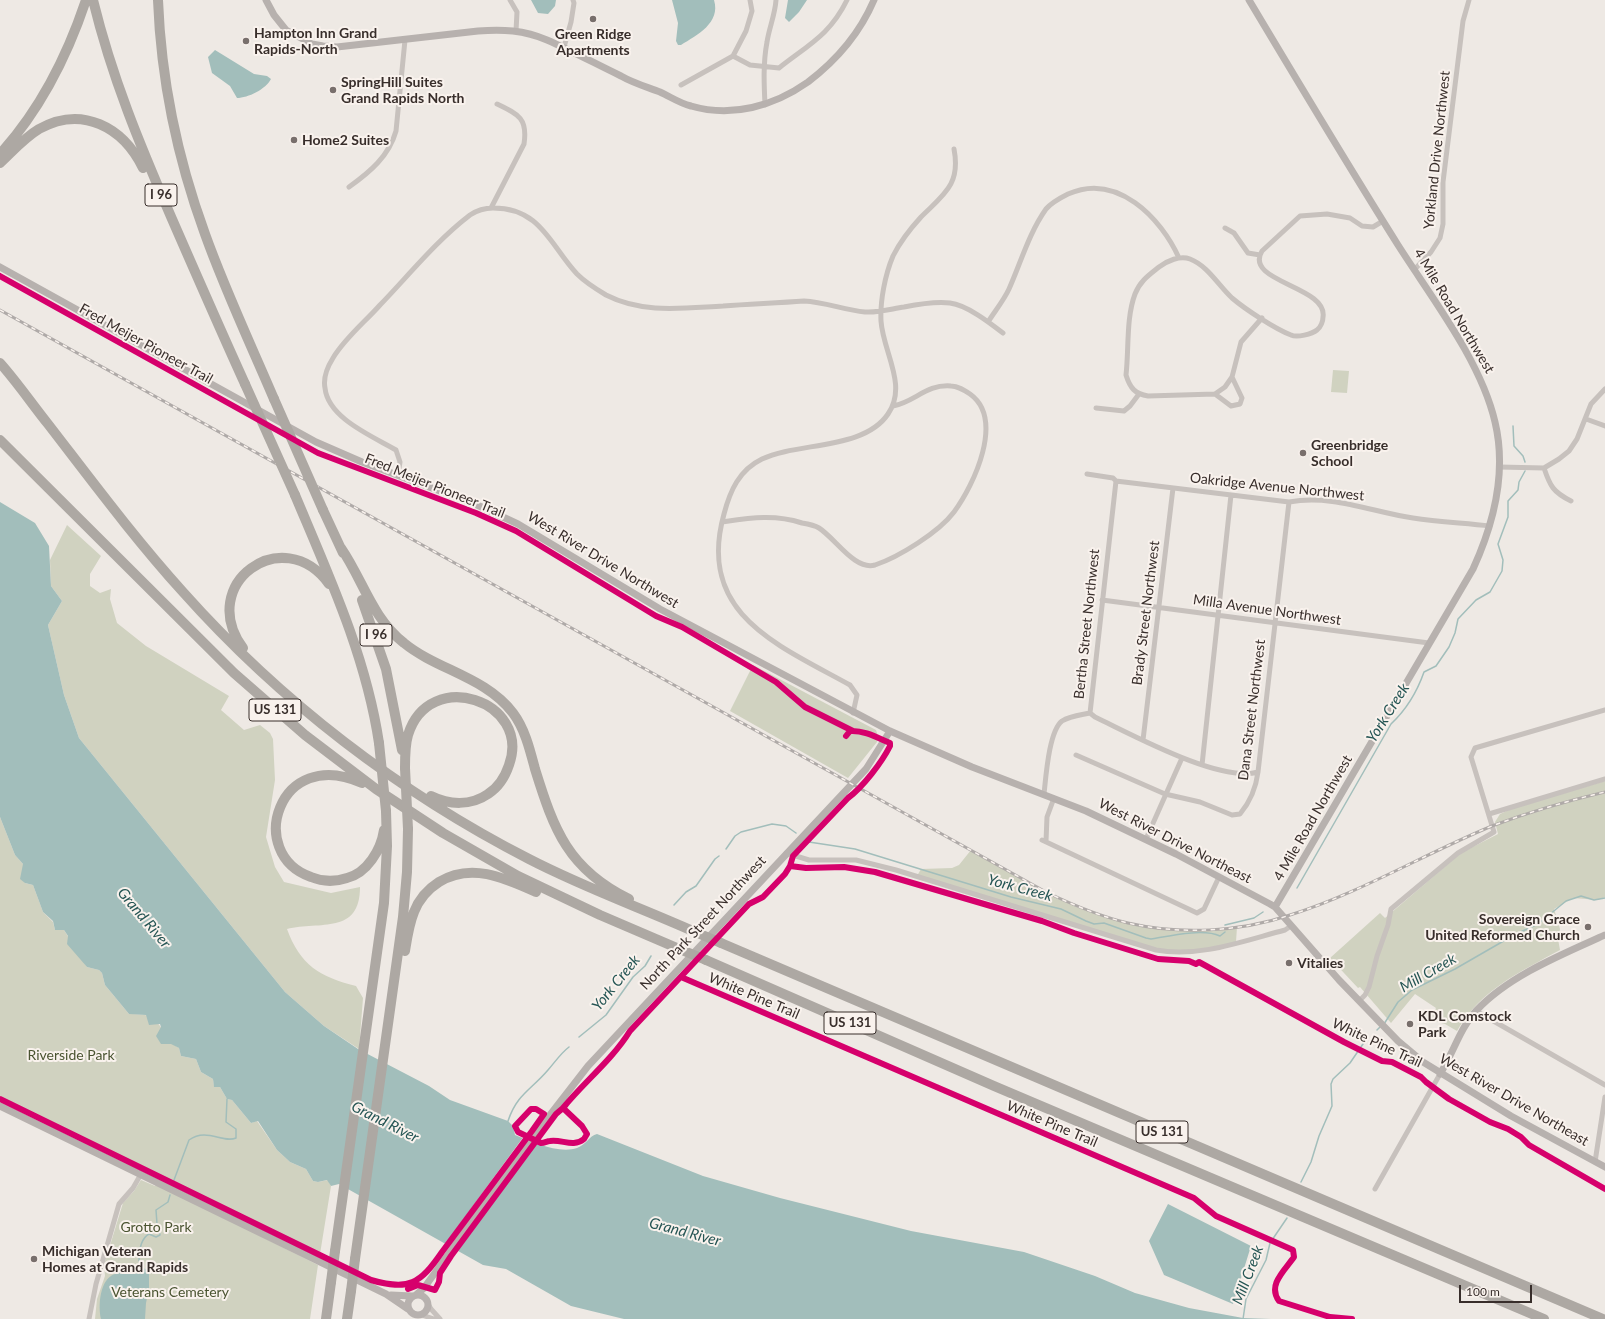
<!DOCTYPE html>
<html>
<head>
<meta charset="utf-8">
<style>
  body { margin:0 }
  #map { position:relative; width:1605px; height:1319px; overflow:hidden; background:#eee9e4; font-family:Lato,sans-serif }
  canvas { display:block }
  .scale { position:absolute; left:1459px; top:1285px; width:73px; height:18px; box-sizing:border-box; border:2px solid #382e2b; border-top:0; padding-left:5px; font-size:12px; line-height:14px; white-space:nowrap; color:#382e2b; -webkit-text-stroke:3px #f9f2ed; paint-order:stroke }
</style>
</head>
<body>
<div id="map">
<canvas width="1605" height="1319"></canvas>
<div class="scale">100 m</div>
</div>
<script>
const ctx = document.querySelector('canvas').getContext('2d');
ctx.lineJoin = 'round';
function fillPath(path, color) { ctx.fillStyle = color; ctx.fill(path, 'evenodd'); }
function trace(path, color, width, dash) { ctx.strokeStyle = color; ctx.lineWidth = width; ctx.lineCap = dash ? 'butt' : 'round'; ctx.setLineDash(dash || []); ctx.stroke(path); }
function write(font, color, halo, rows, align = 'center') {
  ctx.font = font + ' Lato,sans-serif'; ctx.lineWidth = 4; ctx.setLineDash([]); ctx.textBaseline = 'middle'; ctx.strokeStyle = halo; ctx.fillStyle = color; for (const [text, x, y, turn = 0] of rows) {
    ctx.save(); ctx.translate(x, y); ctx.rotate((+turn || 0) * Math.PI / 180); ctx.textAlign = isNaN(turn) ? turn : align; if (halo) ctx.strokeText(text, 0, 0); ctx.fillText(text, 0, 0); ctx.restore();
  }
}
fillPath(new Path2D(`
  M 1333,370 L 1349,371 L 1347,393 L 1331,392 Z
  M 67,525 L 101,556 L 90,574 L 90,586 L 100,593 L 111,589 L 110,599 L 117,623 L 146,646 L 229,696 L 221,710 L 244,730 L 260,725 L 270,733 L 273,739 L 275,780 L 266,837 L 275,867 L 284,882 L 331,893 L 360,887 C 360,935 320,921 287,929 C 300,965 320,977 356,986 L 363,998 L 359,1049 L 324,1026 L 285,992 L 79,738 L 64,695 L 48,625 L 62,601 L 51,586 L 50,560 Z
  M 753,665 L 876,730 L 878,736 L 877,742 L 848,778 L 730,711 Z
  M 1605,781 L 1605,897 L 1598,900 L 1573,898 L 1554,909 L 1560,929 L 1558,939 L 1560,950 C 1520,972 1480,990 1457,1031 L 1445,1024 L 1429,1020 L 1436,1008 L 1415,994 L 1391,1023 L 1360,987 L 1358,988 L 1330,958 L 1380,913 L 1385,918 L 1461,853 L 1498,834 L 1495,822 L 1500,814 L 1511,809 Z
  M 0,817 L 15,855 L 23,864 L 25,883 L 33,885 L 43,912 L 53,922 L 55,930 L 64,930 L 87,967 L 99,970 L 102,973 L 105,985 L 129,1014 C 134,1014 140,1014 145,1015 C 162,1019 164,1040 179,1048 L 181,1056 L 196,1059 L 201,1072 L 213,1079 L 214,1086 L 220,1087 L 227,1099 L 232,1100 L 251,1123 L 257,1121 L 277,1150 L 290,1162 L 306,1169 L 313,1181 L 318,1182 L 328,1180 L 331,1186 L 320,1254 L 288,1240 L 0,1100 Z
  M 971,850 C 1007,870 1043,894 1082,909 C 1132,927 1184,934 1237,927 L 1236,942 L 1205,950 L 1170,953 L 917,876 L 921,869 L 952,868 L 959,865 Z
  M 141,1180 L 155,1186 L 157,1184 L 318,1265 L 310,1319 L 95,1319 L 97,1299 L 105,1276 L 104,1265 L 123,1203 L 134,1191 Z`), '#d0d2c0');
fillPath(new Path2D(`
  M 531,0 L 556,0 L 555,6 L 548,14 L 538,13 Z
  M 672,0 L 714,0 C 721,23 697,35 681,45 L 678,45 L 676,41 L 678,23 Z
  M 788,0 L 807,0 L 799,12 L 789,22 L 785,18 Z
  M 215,50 L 254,74 L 267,76 L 271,79 C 266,89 248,98 237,98 L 230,86 L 212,73 L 208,57 Z
  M 0,502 L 35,523 L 49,546 L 51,586 L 62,601 L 48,625 L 64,695 L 79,738 L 285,992 L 324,1026 L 358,1049 L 429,1086 L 450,1100 L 508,1121 L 513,1126 L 515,1135 C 532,1142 559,1154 577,1148 C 586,1145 589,1136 597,1134 L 703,1176 L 780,1198 L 911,1231 L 1024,1252 L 1095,1276 L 1135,1293 L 1189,1308 L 1243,1318 L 1271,1319 L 624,1319 L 571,1306 L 506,1269 L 483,1265 L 339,1184 L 331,1186 L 327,1180 L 318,1182 L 313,1181 L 306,1169 L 290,1162 L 277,1150 L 258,1121 L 251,1123 L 232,1100 L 227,1099 L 220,1087 L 214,1087 L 213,1079 L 201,1072 L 196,1059 L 181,1056 L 179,1048 L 171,1044 L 161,1044 L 156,1036 L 161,1027 L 160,1024 L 149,1025 L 146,1015 L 129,1014 L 105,985 L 102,973 L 99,970 L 87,967 L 67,944 L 68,936 L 64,930 L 55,930 L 53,921 L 43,912 L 33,885 L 25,883 L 20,879 L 23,864 L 15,855 L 0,817 Z
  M 1168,1204 L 1251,1246 L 1233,1304 L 1164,1275 L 1149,1241 Z
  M 142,1267 L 149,1271 L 149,1289 L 146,1303 L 145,1319 L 101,1319 C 98,1306 100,1283 111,1276 C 116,1272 135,1270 142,1267 Z`), '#a2bebb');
fillPath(new Path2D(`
  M 524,1136 L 538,1142 L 457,1252 L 445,1244 Z`), '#eee9e4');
trace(new Path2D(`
  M 1513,426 L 1514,446 L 1523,456 L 1525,462
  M 809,842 L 855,849 L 1011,897 L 1061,909 L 1086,921 L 1094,924 L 1104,923 L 1146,938 L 1151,939 C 1169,936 1203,928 1220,936 L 1225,932
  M 726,849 L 735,836 L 741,832 L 772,824 L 786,826 L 796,833
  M 1297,888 L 1391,724 C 1407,709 1417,692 1424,672 L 1436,666 L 1449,647 L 1455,633 L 1458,619 L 1476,600 L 1490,592 L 1502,571 L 1503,560 L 1498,544 L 1508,517 L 1508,501 L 1518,490 L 1519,482 L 1525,471
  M 674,905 L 686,892 L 696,886 L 715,859 L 719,856
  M 1225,925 L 1254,918 L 1263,912
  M 1384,1024 L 1398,1002 L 1412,990 L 1455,969 L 1514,935 L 1538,924 L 1566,901 L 1581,896 L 1594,900 L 1605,898
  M 1377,1030 L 1381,1026
  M 579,1037 L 606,1015 L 633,977 L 645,966 L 651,956
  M 508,1121 C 517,1094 531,1090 548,1070 C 555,1062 561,1053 569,1047
  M 174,1180 L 189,1140 C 207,1127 223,1144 236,1138 L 236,1129 L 226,1122 L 227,1099
  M 1301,1182 L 1311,1162 L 1319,1136 L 1332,1106 L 1331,1084 L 1333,1079 L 1350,1063 L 1365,1041
  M 139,1261 C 139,1251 140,1239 149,1234 L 156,1237 L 160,1235 L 157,1224 L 156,1210 L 168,1202 L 170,1195
  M 1243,1319 L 1246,1299 L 1266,1260 L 1270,1243 L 1287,1218`), '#a2bebb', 1.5);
trace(new Path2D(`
  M 510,0 L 517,12 L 516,31
  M 564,47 L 571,22 L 574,3 L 573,0
  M 733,56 L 750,65 L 779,68 C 808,45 830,35 847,0
  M 681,85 L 733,56 L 746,31 L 752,11 L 750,0
  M 765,105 C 764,84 763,63 767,42 C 769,28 775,15 776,0
  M 349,187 C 370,172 389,156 396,131 L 405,40
  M 491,208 L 524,144 C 528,118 518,114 497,104
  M 1225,228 L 1234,233 L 1248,253 L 1260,255
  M 1414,270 L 1431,252 L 1440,238 L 1443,224 L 1443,182 L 1463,21 L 1469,0
  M 1262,318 L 1241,342 L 1232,377 L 1225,387 L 1215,394 L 1148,396 C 1135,394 1130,388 1126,375 C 1129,349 1126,318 1135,294 C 1140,281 1149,275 1159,267 C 1167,261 1180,255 1190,259 C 1208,266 1218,285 1232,298 C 1245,309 1275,329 1291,335 C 1297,338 1312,334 1317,330 C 1321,327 1323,321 1323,317 C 1328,286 1243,282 1262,251 L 1300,216 L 1327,214 L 1350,218 L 1362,226 L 1373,227 L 1383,221
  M 988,322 C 995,311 1004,300 1009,289 C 1021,262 1029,233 1046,209 C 1052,202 1060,198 1068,194 C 1117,172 1161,218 1179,258
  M 1215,394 L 1231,406 L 1240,404 L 1242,398 L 1232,377
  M 1096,408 L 1124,411 L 1130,406 L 1139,394
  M 1586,419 L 1605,426
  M 1499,467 L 1544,468 L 1559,459 L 1569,451 L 1577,439 L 1591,404 L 1605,389
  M 1544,468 C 1550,486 1553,492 1571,501
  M 1087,474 L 1113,478 L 1116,481 L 1289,502 C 1332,494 1372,512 1413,518 C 1439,522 1465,523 1490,526
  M 398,475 L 400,462 L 396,450 C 372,436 328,418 325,388 C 323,378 328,366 333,358 C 345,338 365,322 380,305 C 409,275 436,241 470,215 C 476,211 485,208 493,208 C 541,208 550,245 577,274 C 585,282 596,289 606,295 C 643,314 683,308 723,306 C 750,304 777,303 804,301 C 825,302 844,310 865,312 C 878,313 891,309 904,307 C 919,304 935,301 950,303 C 967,305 990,323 1003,333
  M 722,522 C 750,518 774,514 802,523 C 808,524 814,525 819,528 C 835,538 855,571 875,565 C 899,557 939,532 954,512 C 974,485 1005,419 970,394 C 964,390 958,386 951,386 C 926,384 915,402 893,406
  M 1102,600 L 1429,643
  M 853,713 L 857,695 L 850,685 C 778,645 696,614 724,514 C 730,491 739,470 762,459 C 798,442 864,450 888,414 C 908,385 883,352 881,321 C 880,301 885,275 893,256 C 900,242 910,229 921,217 C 943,195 961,185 954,149
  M 1090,713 L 1116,481
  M 1090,713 L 1095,717 C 1131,734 1220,783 1258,772
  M 1143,740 L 1173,488
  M 1076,755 L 1165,794 L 1200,802 L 1232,815 L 1240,814 C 1250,802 1256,788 1258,772 L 1289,502
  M 1202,765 L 1231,495
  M 1044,794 C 1046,776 1049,731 1062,721 C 1070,716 1081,715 1090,713
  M 1489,814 L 1605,779
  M 1146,839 L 1182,758
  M 1042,840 L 1197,913 L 1204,909 L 1219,877
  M 1046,841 L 1047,817 L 1054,798
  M 786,853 L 809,860 L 856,860 L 896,870 L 1156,950 C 1199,958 1243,941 1285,930 L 1291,926
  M 1360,1000 L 1365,995 L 1369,987 L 1377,956 L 1388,925 L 1391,909 L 1458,853 L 1494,832 L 1471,757 L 1475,748 L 1605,710
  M 1476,1011 L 1605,1085
  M 1595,1162 L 1605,1097
  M 1375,1189 L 1440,1074
  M 428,1304 L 431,1309 L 440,1319
  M 422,1315 L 434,1319
  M 89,1319 L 96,1284 L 119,1204 L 133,1188 L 141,1174`), '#c7c1bd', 5);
trace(new Path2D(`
  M 266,0 L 274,15 L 286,30 L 312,44 L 323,46 L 337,47 L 478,31 C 502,29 524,30 547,40 C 572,51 596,64 621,76 C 633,83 647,87 660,92 C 671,97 679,103 691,106 C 732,118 774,106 808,82 C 837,60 860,33 874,0
  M 1249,0 C 1298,82 1347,164 1398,245 C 1431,297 1481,361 1495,422 C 1507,472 1494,523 1473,569 L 1275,907
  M 0,267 L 316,442 L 362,462 L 475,504 L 518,524 L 660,609 L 890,731 L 972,767 L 1086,811 L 1176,854 L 1270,904 L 1275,907 L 1339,980 L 1398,1041 L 1423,1062 L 1511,1116 L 1605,1167
  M 1440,1074 C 1453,1054 1460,1028 1476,1011 C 1508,976 1563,954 1605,935
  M 0,1106 L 386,1294 L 408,1309
  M408 1305a10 10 0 1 1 20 0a10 10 0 1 1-20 0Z
  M 391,1295 L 412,1296
  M 416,1295 L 424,1288 L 536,1133 L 588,1066 L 866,769 L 890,731`), '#b7b1ae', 7);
trace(new Path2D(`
  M 93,0 C 112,78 140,145 172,219 C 196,274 220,329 245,384
  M 158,0 C 161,79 178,160 205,234 C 225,290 251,345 274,399
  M 0,154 C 41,109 67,57 86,0
  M 0,163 C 12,152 24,138 39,129 C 82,105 123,127 143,168
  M 0,363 C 17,382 32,404 48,424 C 92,481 135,539 183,592 C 280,701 400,793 529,859 C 583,887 639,907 693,931
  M 0,440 L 234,673 L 305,735 L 376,789 L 443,833 L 518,876 L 600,915 L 677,948
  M 295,495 C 329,576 366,656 379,743
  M 323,510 L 343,553
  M 341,548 C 363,580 372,618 404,643 C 437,670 486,677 513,713 C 525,729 530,750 535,769 C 554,830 568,869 629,899
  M 362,600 L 386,669 L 402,750
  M 243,648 C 196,584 283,521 329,584
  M 405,768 C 405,757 405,745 408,735 C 429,666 532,701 509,765 C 505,777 499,787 488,794 C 471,806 449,805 431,796
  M 362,783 C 278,745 245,854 311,877 C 323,882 335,882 347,878 C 367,873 381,850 384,830
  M 721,943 L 1603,1319
  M 405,951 C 407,938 409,924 414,912 C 419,899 428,889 439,882 C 471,862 505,878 536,892
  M 706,960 L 994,1086 L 1544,1319
  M 335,1251 L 384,903 L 387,846 L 386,811
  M 355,1259 L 403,917 L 407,872 L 408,829
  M 326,1319 L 331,1282
  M 347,1319 L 351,1291`), '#ada8a3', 10);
const rail = new Path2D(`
  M 0,310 L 1046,892 C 1073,905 1099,916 1128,923 C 1180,935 1240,932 1290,915 C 1360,893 1424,854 1492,826 C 1529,812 1567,801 1605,792`);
trace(rail, '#afaaa8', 3);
trace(rail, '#f9f2ed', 1.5, [4.5]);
trace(new Path2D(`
  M 245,384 L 295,495
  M 274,399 L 323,510
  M 379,743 L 386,811
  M 405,768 L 408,829
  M 693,931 L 721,943
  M 677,948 L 706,960
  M 331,1282 L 335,1251
  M 351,1291 L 355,1259`), '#ada8a3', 10);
trace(new Path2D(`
  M 0,276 L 318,453 L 476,513 L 516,531 L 656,616 L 682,627 L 776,682 L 805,707 L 853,731
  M 790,866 L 806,868 L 844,867 L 875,872 L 1042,921 L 1074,933 L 1158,959 L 1189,961 L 1196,964 L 1199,962 L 1344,1042 L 1382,1061 L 1392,1062 L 1421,1077 L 1426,1082 L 1449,1099 L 1490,1122 L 1508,1129 L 1521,1137 L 1529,1145 L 1605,1189
  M 681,977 L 1194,1198 L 1216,1216 L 1293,1250 L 1294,1257 C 1285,1270 1267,1285 1279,1301 L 1330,1317 L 1352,1319
  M 0,1099 L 371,1280 C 409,1291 420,1284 442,1252 L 532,1131 L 544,1114 L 536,1109 L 531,1109 L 515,1126 L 518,1132 L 541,1143 C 545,1143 547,1141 550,1141 C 562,1139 573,1148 584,1139 L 587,1134 L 582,1126 L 563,1108 C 584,1082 612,1060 630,1031 L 749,904 L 763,897 L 785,874 L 790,866 L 793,856 L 848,798 C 863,787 882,762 890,746 L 890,743 C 878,738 864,730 850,731 L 846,736
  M 408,1289 L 418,1285 L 435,1290 L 439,1282 L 440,1273 L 451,1256 L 556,1114 L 563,1108`), '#d6006c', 6);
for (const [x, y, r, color] of [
  [593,19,4,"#786f6c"],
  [246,41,4,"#786f6c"],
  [333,90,4,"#786f6c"],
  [294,140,4,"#786f6c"],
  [1303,453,4,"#786f6c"],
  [1588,927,4,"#786f6c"],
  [1289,963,4,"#786f6c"],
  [1410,1024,4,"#786f6c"],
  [34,1259,4,"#786f6c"]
]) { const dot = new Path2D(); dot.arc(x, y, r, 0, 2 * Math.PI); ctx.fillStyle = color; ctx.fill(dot); trace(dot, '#f9f2ed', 1.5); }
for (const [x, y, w] of [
  [161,195,32],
  [376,635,32],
  [275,710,52],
  [850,1023,52],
  [1162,1132,52]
]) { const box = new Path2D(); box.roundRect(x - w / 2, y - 11, w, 22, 3); ctx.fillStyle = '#f9f2ed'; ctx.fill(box); trace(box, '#382e2b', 1); }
write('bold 13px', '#382e2b', null, [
  ["I 96",161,195],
  ["I 96",376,635],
  ["US 131",275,710],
  ["US 131",850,1023],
  ["US 131",1162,1132]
]);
write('bold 14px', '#382e2b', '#f9f2ed', [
  ["Hampton Inn Grand",254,33],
  ["Rapids-North",254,49],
  ["Green Ridge",593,34,"center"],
  ["Apartments",593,50,"center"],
  ["SpringHill Suites",341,82],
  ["Grand Rapids North",341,98],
  ["Home2 Suites",302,140],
  ["Greenbridge",1311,445],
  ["School",1311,461],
  ["Sovereign Grace",1580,919,"right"],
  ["United Reformed Church",1580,935,"right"],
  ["Vitalies",1297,963],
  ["KDL Comstock",1418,1016],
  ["Park",1418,1032],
  ["Michigan Veteran",42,1251],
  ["Homes at Grand Rapids",42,1267]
], 'left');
write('14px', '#382e2b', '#f9f2ed', [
  ["Yorkland Drive Northwest",1437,150,-84],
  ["4 Mile Road Northwest",1454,311,59],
  ["Fred Meijer Pioneer Trail",146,344,29],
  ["Fred Meijer Pioneer Trail",435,486,22],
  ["Oakridge Avenue Northwest",1277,487,6],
  ["West River Drive Northwest",603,560,31],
  ["Milla Avenue Northwest",1267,610,8],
  ["Brady Street Northwest",1146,613,-83],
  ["Bertha Street Northwest",1087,624,-84],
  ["Dana Street Northwest",1252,710,-83],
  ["4 Mile Road Northwest",1313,818,-60],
  ["West River Drive Northeast",1175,841,27],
  ["North Park Street Northwest",703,923,-47],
  ["White Pine Trail",754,996,23],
  ["White Pine Trail",1377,1043,25],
  ["West River Drive Northeast",1514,1100,30],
  ["White Pine Trail",1052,1124,23]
]);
write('14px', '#4a5431', '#f9f2ed', [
  ["Riverside Park",71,1055],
  ["Grotto Park",156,1227],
  ["Veterans Cemetery",170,1292]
]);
write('italic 15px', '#255554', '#f9f2ed', [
  ["York Creek",1388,713,-58],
  ["York Creek",1020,888,15],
  ["Grand River",144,918,50],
  ["Mill Creek",1428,973,-30],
  ["York Creek",616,983,-51],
  ["Grand River",385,1122,27],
  ["Grand River",685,1232,15],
  ["Mill Creek",1248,1275,-69]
]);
</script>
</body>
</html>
